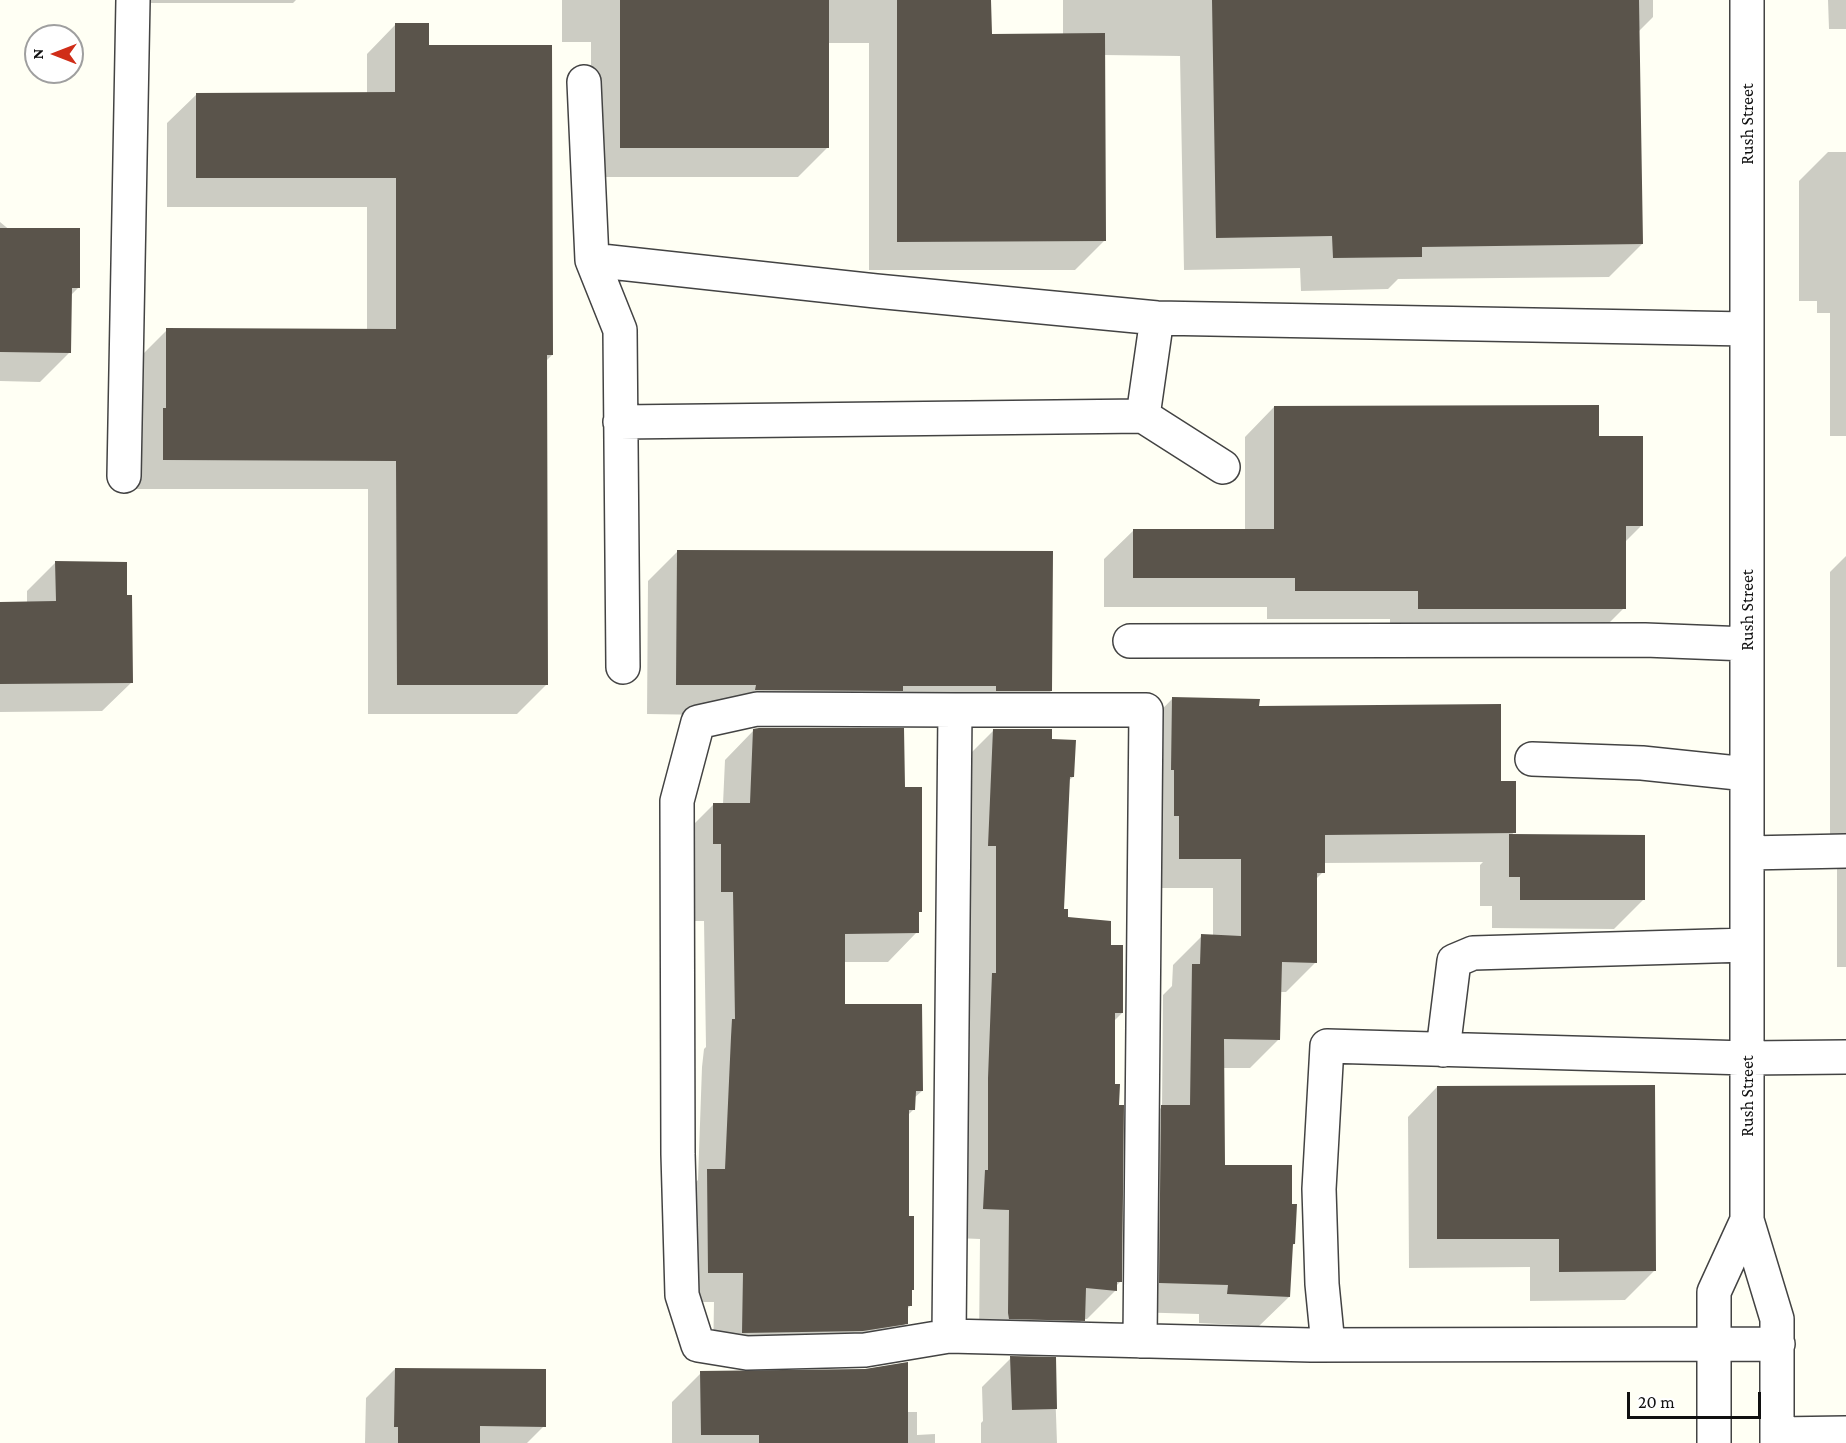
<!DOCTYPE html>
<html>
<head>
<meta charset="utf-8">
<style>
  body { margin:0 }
  #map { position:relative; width:1846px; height:1443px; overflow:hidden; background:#fffff4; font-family:"Crimson Pro",serif }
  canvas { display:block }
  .north { position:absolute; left:24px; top:24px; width:60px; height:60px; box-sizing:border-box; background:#fff; border:2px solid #9f9f9f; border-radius:50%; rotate:270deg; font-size:16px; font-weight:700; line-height:24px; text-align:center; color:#101010 }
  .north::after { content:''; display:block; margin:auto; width:21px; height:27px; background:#d02d18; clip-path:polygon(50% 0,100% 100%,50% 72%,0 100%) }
  .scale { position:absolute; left:1627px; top:1392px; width:134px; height:27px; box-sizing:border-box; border:3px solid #101010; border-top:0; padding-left:8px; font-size:18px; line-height:21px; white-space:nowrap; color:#101010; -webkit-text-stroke:4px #fff; paint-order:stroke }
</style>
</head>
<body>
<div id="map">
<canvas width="1846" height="1443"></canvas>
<div class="north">N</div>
<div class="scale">20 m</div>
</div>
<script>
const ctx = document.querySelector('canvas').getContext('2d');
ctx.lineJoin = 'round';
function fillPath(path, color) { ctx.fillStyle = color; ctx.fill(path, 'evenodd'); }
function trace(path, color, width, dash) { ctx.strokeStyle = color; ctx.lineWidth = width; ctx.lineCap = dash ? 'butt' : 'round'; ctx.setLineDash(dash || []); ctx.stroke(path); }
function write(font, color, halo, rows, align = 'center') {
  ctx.font = font + ' "Crimson Pro",serif'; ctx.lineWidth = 6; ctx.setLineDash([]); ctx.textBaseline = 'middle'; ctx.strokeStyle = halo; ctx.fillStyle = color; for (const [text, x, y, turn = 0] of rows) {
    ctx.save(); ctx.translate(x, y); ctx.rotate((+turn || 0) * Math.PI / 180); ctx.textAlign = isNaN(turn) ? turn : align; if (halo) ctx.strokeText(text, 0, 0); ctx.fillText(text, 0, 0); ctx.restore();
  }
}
fillPath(new Path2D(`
  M 143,0 L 296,0 L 293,3 L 143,3 Z
  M 562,0 L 990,0 L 990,35 L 1063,35 L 1063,0 L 1653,0 L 1653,17 L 1638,32 L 1642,244 L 1609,277 L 1398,279 L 1388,289 L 1301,291 L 1300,268 L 1184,270 L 1180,56 L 1103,55 L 1104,241 L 1075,270 L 869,270 L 869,43 L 827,43 L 827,148 L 798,177 L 591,177 L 591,42 L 562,42 Z
  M 1828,0 L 1846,0 L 1846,29 L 1829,29 Z
  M 396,24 L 428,47 L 552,355 L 546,361 L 546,685 L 517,714 L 368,714 L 368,489 L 134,489 L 134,438 L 138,359 L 167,330 L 367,330 L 367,207 L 167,207 L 167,123 L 197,94 L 367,93 L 367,54 Z
  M 1828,152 L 1846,152 L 1846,436 L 1830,436 L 1830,313 L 1817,313 L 1817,301 L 1799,301 L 1799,181 Z
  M 0,222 L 79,287 L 70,296 L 69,353 L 40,382 L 0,381 Z
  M 1274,407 L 1597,438 L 1642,525 L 1624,543 L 1624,608 L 1595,637 L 1390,637 L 1390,619 L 1267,619 L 1267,607 L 1104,607 L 1104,559 L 1134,530 L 1245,530 L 1245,437 Z
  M 677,552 L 1051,691 L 1022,720 L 647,714 L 648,581 Z
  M 1846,556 L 1846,967 L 1837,967 L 1837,846 L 1830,846 L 1830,572 Z
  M 56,562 L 126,596 L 132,682 L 102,711 L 0,712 L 0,603 L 27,603 L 27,591 Z
  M 1173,698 L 1258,708 L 1500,782 L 1514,832 L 1511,836 L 1643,900 L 1614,929 L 1492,928 L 1492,906 L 1480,906 L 1480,865 L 1483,862 L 1323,863 L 1323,872 L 1315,880 L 1315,963 L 1286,992 L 1280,992 L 1279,1039 L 1250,1068 L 1223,1068 L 1224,1167 L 1291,1205 L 1294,1244 L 1291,1246 L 1289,1297 L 1259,1326 L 1199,1323 L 1199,1314 L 1131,1312 L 1132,1136 L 1162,1107 L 1163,995 L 1172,986 L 1173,965 L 1202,936 L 1213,936 L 1213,888 L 1150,888 L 1144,728 Z
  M 754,730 L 904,789 L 920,911 L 917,914 L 917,932 L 888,962 L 843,962 L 843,1006 L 922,1091 L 914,1098 L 914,1109 L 907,1116 L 907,1218 L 911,1305 L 906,1310 L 906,1323 L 877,1353 L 713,1362 L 714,1302 L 679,1302 L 679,1199 L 698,1180 L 702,1067 L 704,1049 L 706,1047 L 704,921 L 693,921 L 684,834 L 714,804 L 723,804 L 725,760 Z
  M 994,730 L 1050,740 L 1073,777 L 1068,781 L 1063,910 L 1066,919 L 1109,947 L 1122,1013 L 1114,1021 L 1114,1085 L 1120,1282 L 1116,1286 L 1116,1290 L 1087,1319 L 1083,1319 L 1054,1349 L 979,1343 L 980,1239 L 955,1238 L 965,759 Z
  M 1437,1087 L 1654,1271 L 1625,1300 L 1530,1301 L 1530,1267 L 1409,1268 L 1408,1117 Z
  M 1011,1358 L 1054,1359 L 1057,1443 L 981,1443 L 981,1423 L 983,1421 L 982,1387 Z
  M 395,1369 L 544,1426 L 527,1443 L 365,1443 L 366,1398 Z
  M 701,1373 L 906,1412 L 917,1412 L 917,1435 L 935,1434 L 935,1443 L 672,1443 L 672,1402 Z`), '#0003');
fillPath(new Path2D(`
  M 620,0 L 829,0 L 829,148 L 620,148 Z
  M 897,0 L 991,0 L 992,34 L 1105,33 L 1106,241 L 897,242 Z
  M 1212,0 L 1639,0 L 1643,244 L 1422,247 L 1422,257 L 1333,258 L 1332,236 L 1216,238 Z
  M 395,23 L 429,23 L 429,45 L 552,45 L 553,355 L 547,355 L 548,685 L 397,685 L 396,461 L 163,460 L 163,408 L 166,408 L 166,328 L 396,329 L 396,178 L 196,178 L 196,93 L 395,92 Z
  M 0,228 L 80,228 L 80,288 L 72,288 L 71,353 L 0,352 Z
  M 1599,405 L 1599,436 L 1643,436 L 1643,526 L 1626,526 L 1626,609 L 1418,609 L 1418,591 L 1295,591 L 1295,578 L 1133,578 L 1133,529 L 1274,529 L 1274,406 Z
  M 677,550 L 1053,551 L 1052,691 L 996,691 L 996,686 L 903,686 L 903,691 L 755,690 L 756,685 L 676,685 Z
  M 55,561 L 127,562 L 127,595 L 132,595 L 133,683 L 0,684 L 0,602 L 56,601 Z
  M 1172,697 L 1260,699 L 1259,706 L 1501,704 L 1501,781 L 1516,781 L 1516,833 L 1325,835 L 1325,873 L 1317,873 L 1317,963 L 1282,962 L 1280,1040 L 1224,1039 L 1225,1165 L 1292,1165 L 1292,1204 L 1297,1204 L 1295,1244 L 1293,1244 L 1290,1297 L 1227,1294 L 1228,1285 L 1159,1283 L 1161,1105 L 1190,1105 L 1192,964 L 1200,964 L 1201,934 L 1241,936 L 1241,859 L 1179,859 L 1179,816 L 1174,816 L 1174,770 L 1171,770 Z
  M 759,728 L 904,728 L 905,787 L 922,787 L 922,912 L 919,912 L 919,933 L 845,934 L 845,1004 L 922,1004 L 923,1091 L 916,1091 L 915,1110 L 909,1110 L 909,1216 L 914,1216 L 914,1290 L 912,1290 L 912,1306 L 908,1306 L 908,1324 L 863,1331 L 742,1333 L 743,1273 L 708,1273 L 707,1169 L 725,1169 L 731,1037 L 732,1019 L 735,1019 L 733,892 L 721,892 L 721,844 L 713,844 L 713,803 L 750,803 L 753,729 Z
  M 993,729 L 1052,729 L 1052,739 L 1076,740 L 1074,777 L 1070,777 L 1064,909 L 1068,909 L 1068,917 L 1111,921 L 1111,945 L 1123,945 L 1123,1013 L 1115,1013 L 1115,1084 L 1120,1084 L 1119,1105 L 1124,1105 L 1122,1282 L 1117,1282 L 1117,1291 L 1086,1288 L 1085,1321 L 1009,1319 L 1008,1313 L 1009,1210 L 983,1209 L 985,1170 L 988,1170 L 988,1078 L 992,973 L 996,973 L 996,846 L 988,846 Z
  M 1509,834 L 1645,835 L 1645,900 L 1520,900 L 1520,877 L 1509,877 Z
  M 1655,1085 L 1656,1271 L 1559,1272 L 1559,1239 L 1437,1239 L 1437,1086 Z
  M 1010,1356 L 1056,1357 L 1057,1409 L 1012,1410 Z
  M 908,1362 L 908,1443 L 759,1443 L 759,1435 L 701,1435 L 700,1371 L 865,1369 Z
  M 395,1368 L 546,1369 L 546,1427 L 480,1426 L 480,1443 L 398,1443 L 398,1427 L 394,1427 Z`), '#5a544b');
const minor = new Path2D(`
  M 1747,0 L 1747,1220 L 1777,1319 L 1777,1443
  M 584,82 L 592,260 L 876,291 L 1157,318 L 1747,329
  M 592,260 L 620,330 L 623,667
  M 1143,416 L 1223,467
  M 620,422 L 1143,416 L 1157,318
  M 124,476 L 133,0
  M 1130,641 L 1645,640 L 1747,644
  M 1532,759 L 1642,763 L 1747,774
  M 1747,853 L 1846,851
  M 1443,1050 L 1454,961 L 1473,953 L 1747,945
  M 949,1336 L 865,1350 L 747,1353 L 698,1345 L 682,1295 L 678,1154 L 677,801 L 698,722 L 757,709 L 955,710
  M 1140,1341 L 1146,710 L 955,710 L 949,1336 L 1311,1345 L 1778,1344
  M 1328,1345 L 1322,1284 L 1319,1189 L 1327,1046 L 1747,1058 L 1846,1057
  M 1777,1434 L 1846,1433
  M 1714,1443 L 1714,1292 L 1747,1220`);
trace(minor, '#434343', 36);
trace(minor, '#fff', 33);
write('18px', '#101010', '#fff', [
  ["Rush Street",1747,124,-90],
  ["Rush Street",1747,610,-90],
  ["Rush Street",1747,1096,-90]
]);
</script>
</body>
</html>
